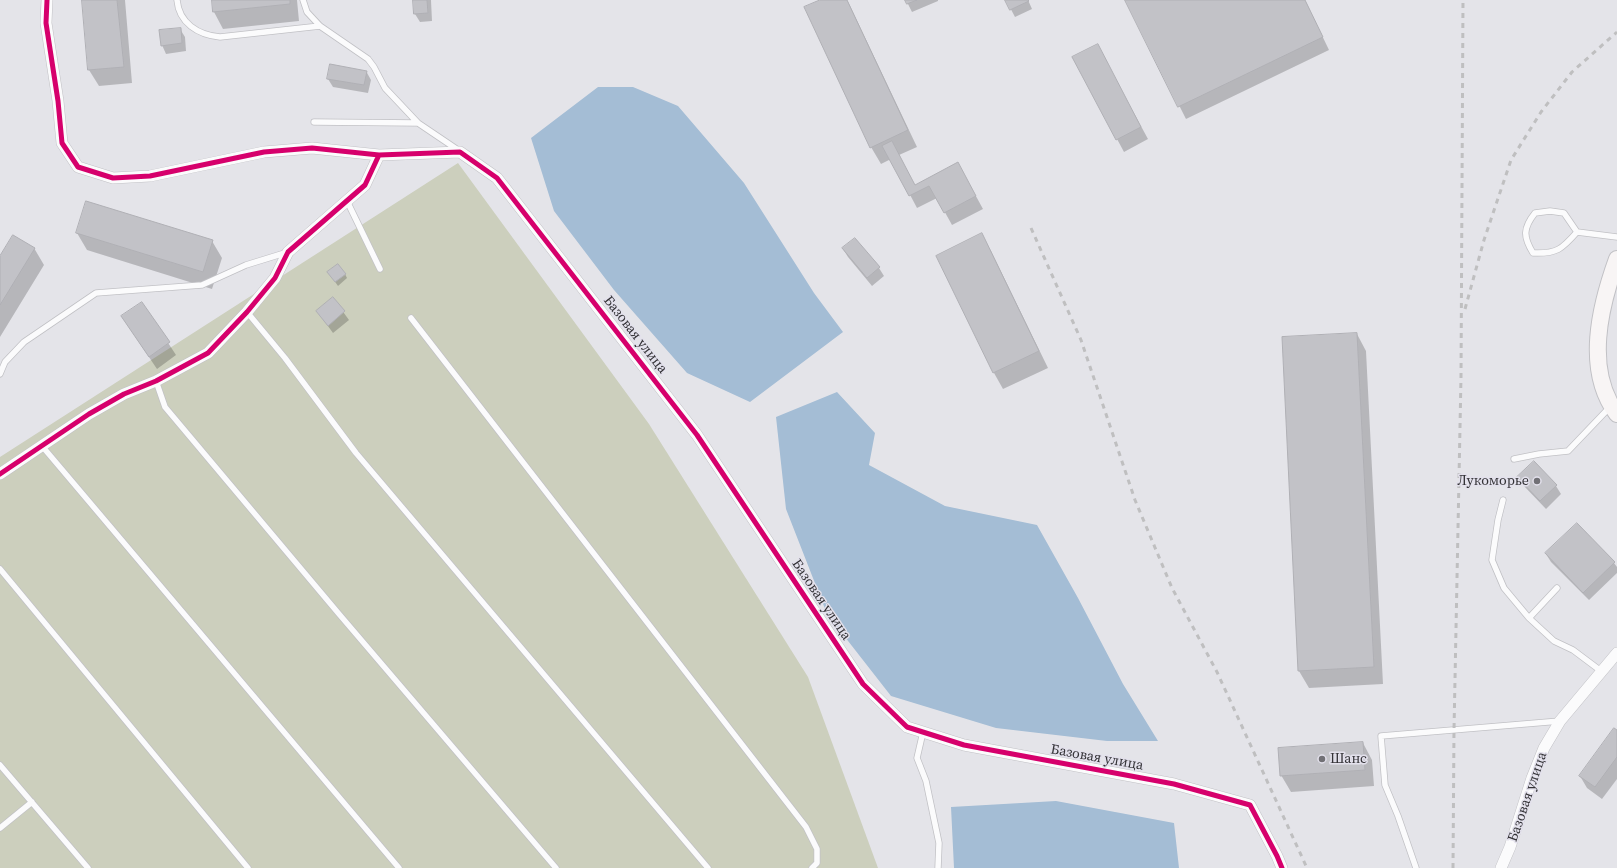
<!DOCTYPE html>
<html>
<head>
<meta charset="utf-8">
<style>
  body { margin:0 }
  canvas { display:block; background:#e4e4e9 }
</style>
</head>
<body>
<canvas width="1617" height="868"></canvas>
<script>
const ctx = document.querySelector('canvas').getContext('2d');
ctx.lineJoin = 'round';
function fillPath(path, color) { ctx.fillStyle = color; ctx.fill(path, 'evenodd'); }
function trace(path, color, width, dash) { ctx.strokeStyle = color; ctx.lineWidth = width; ctx.lineCap = dash ? 'butt' : 'round'; ctx.setLineDash(dash || []); ctx.stroke(path); }
function write(font, color, halo, rows, align = 'center') {
  ctx.font = font + ' "Source Serif 4",serif'; ctx.lineWidth = 3; ctx.setLineDash([]); ctx.textBaseline = 'middle'; ctx.strokeStyle = halo; ctx.fillStyle = color; for (const [text, x, y, turn = 0] of rows) {
    ctx.save(); ctx.translate(x, y); ctx.rotate((+turn || 0) * Math.PI / 180); ctx.textAlign = isNaN(turn) ? turn : align; if (halo) ctx.strokeText(text, 0, 0); ctx.fillText(text, 0, 0); ctx.restore();
  }
}
fillPath(new Path2D(`
  M 458,163 L 649,424 L 808,677 L 878,868 L 0,868 L 0,457 Z`), '#cccfbd');
fillPath(new Path2D(`
  M 598,87 L 633,87 L 678,106 L 744,183 L 814,293 L 843,332 L 750,402 L 687,373 L 614,290 L 554,211 L 531,138 Z
  M 837,392 L 875,433 L 869,465 L 945,506 L 1037,525 L 1078,598 L 1123,684 L 1158,741 L 1107,741 L 996,728 L 891,696 L 827,614 L 786,509 L 776,417 Z
  M 1056,801 L 1174,823 L 1179,868 L 954,868 L 951,807 Z`), '#a4bdd5');
fillPath(new Path2D(`
  M 83,0 L 125,0 L 132,83 L 99,86 L 89,70 Z
  M 213,0 L 297,0 L 299,21 L 223,29 L 214,12 Z
  M 414,0 L 431,0 L 432,21 L 420,22 L 415,14 Z
  M 822,0 L 847,0 L 851,8 L 917,147 L 899,155 L 915,186 L 965,176 L 983,209 L 952,225 L 937,198 L 917,208 L 891,159 L 881,164 L 871,147 Z
  M 906,0 L 938,0 L 938,1 L 912,12 Z
  M 1006,0 L 1028,0 L 1032,9 L 1015,17 Z
  M 1126,0 L 1305,0 L 1329,50 L 1186,119 Z
  M 180,29 L 185,37 L 186,51 L 166,54 L 162,45 Z
  M 1104,58 L 1148,139 L 1124,152 L 1117,139 Z
  M 366,71 L 371,80 L 368,93 L 333,87 L 328,79 Z
  M 77,233 L 212,241 L 222,258 L 212,289 L 87,250 Z
  M 981,235 L 991,251 L 1048,368 L 1003,389 L 994,373 L 937,256 Z
  M 855,239 L 879,268 L 884,276 L 872,286 L 848,257 L 843,249 Z
  M 34,248 L 44,265 L 0,337 L 0,258 Z
  M 345,274 L 347,278 L 338,286 L 331,276 Z
  M 333,298 L 349,320 L 333,333 L 317,311 Z
  M 142,303 L 176,355 L 157,369 L 122,317 Z
  M 1357,334 L 1366,351 L 1383,684 L 1309,688 L 1299,671 Z
  M 1534,462 L 1556,486 L 1561,494 L 1546,509 L 1523,485 L 1519,477 Z
  M 1577,524 L 1614,563 L 1617,567 L 1617,573 L 1589,600 L 1551,562 L 1546,554 Z
  M 1617,731 L 1617,779 L 1602,799 L 1587,788 L 1580,776 Z
  M 1363,743 L 1372,760 L 1374,786 L 1291,792 L 1281,775 Z`), '#0003');
const building = new Path2D(`
  M 82,0 L 117,0 L 124,67 L 88,70 Z
  M 212,0 L 290,0 L 290,4 L 213,12 Z
  M 413,0 L 427,0 L 428,13 L 414,14 Z
  M 820,0 L 847,0 L 908,130 L 870,148 L 804,7 Z
  M 905,0 L 917,0 L 907,4 Z
  M 1005,0 L 1028,0 L 1029,1 L 1010,10 Z
  M 1125,0 L 1305,0 L 1323,37 L 1178,107 Z
  M 181,28 L 182,43 L 161,46 L 159,30 Z
  M 1098,44 L 1141,127 L 1116,140 L 1072,57 Z
  M 330,64 L 367,71 L 364,85 L 327,79 Z
  M 892,141 L 915,185 L 958,162 L 976,196 L 944,213 L 929,186 L 909,196 L 882,146 Z
  M 86,201 L 213,240 L 203,272 L 76,233 Z
  M 982,233 L 1039,351 L 993,373 L 936,256 Z
  M 13,235 L 35,248 L 0,305 L 0,256 Z
  M 855,238 L 880,267 L 867,278 L 842,248 Z
  M 338,264 L 346,274 L 335,282 L 327,272 Z
  M 333,297 L 345,311 L 328,326 L 316,311 Z
  M 142,302 L 170,342 L 149,357 L 121,316 Z
  M 1357,333 L 1374,667 L 1298,671 L 1282,337 Z
  M 1534,461 L 1557,485 L 1540,501 L 1517,477 Z
  M 1577,523 L 1615,562 L 1583,593 L 1545,553 Z
  M 1614,728 L 1617,730 L 1617,757 L 1595,787 L 1579,776 Z
  M 1363,742 L 1365,770 L 1280,776 L 1278,748 Z`);
fillPath(building, '#c2c2c7');
trace(building, '#b0b0b5', 1);
const lane = new Path2D(`
  M 177,0 C 179,23 198,35 220,37 L 320,26
  M 303,0 L 307,12 L 320,26 L 368,59 L 374,67 L 385,88 L 418,123 L 458,150
  M 314,122 L 418,123
  M 347,201 L 380,269
  M 1577,232 C 1562,249 1557,254 1533,253 C 1523,237 1523,228 1535,213 L 1550,211 L 1564,213 L 1577,232 L 1617,237
  M 247,312 L 285,358 L 356,453 L 708,868
  M 411,318 L 806,827 L 817,849 L 817,863 L 812,868
  M 0,374 L 5,362 L 24,342 L 96,293 L 202,285 L 246,265 L 288,252
  M 156,381 L 165,407 L 339,614 L 556,868
  M 42,446 L 399,868
  M 1514,459 L 1539,454 L 1568,451 L 1610,407
  M 1503,500 L 1498,520 L 1492,560 L 1504,588 L 1529,618 L 1554,641 L 1573,650 L 1601,671
  M 0,569 L 248,868
  M 1529,618 L 1557,588
  M 923,732 L 917,758 L 926,781 L 939,843 L 938,868
  M 0,765 L 88,868
  M 0,828 L 32,802
  M 1416,868 L 1398,816 L 1385,785 L 1381,736 L 1560,721`);
const street = new Path2D(`
  M 47,0 L 46,23 L 58,101 L 62,143 L 78,167 L 113,178 L 150,176 L 264,152 L 312,148 L 379,155
  M 0,474 L 89,414 L 124,394 L 156,381 L 208,353 L 247,312 L 275,278 L 288,252 L 365,185 L 379,155 L 460,152 L 497,178 L 697,435 L 863,684 L 907,727 L 964,745 L 1174,784 L 1250,805 L 1277,856 L 1282,868
  M 1501,868 L 1510,847 L 1532,778 L 1544,748 L 1560,721 L 1617,653`);
const secondary = new Path2D(`
  M 1617,259 C 1600,306 1584,370 1617,414`);
trace(lane, '#c1c1c5', 7);
trace(street, '#c1c1c5', 12);
trace(secondary, '#c1c1c5', 18);
trace(lane, '#fbfbfc', 5.5);
trace(street, '#fbfbfc', 11);
trace(secondary, '#f8f5f5', 16);
trace(new Path2D(`
  M 1031,228 L 1081,340 L 1135,500 L 1172,588 L 1217,672 L 1307,868
  M 1465,309 L 1484,240 L 1511,160 L 1541,112 L 1572,72 L 1617,32
  M 1453,868 L 1454,730 L 1461,377 L 1463,0`), '#bfbfc0', 3, [5, 5]);
trace(new Path2D(`
  M 47,0 L 46,23 L 58,101 L 62,143 L 78,167 L 113,178 L 150,176 L 264,152 L 312,148 L 379,155
  M 0,474 L 89,414 L 124,394 L 156,381 L 208,353 L 247,312 L 275,278 L 288,252 L 365,185 L 379,155 L 460,152 L 497,178 L 697,435 L 863,684 L 907,727 L 964,745 L 1174,784 L 1250,805 L 1277,856 L 1282,868`), '#d6006c', 5);
for (const [x, y, r, color] of [
  [1537,481,4,"#717075"],
  [1322,759,4,"#717075"]
]) { const dot = new Path2D(); dot.arc(x, y, r, 0, 2 * Math.PI); ctx.fillStyle = color; ctx.fill(dot); trace(dot, '#e3e1ec', 1.5); }
write('14px', '#333236', '#e3e1ec', [
  ["Базовая улица",635,335,52],
  ["Базовая улица",821,600,56],
  ["Базовая улица",1097,758,10],
  ["Базовая улица",1528,797,-71]
]);
write('14px', '#333236', '#e3e1ec', [
  ["Лукоморье",1529,481],
  ["Шанс",1330,759,"left"]
], 'right');
</script>
</body>
</html>
